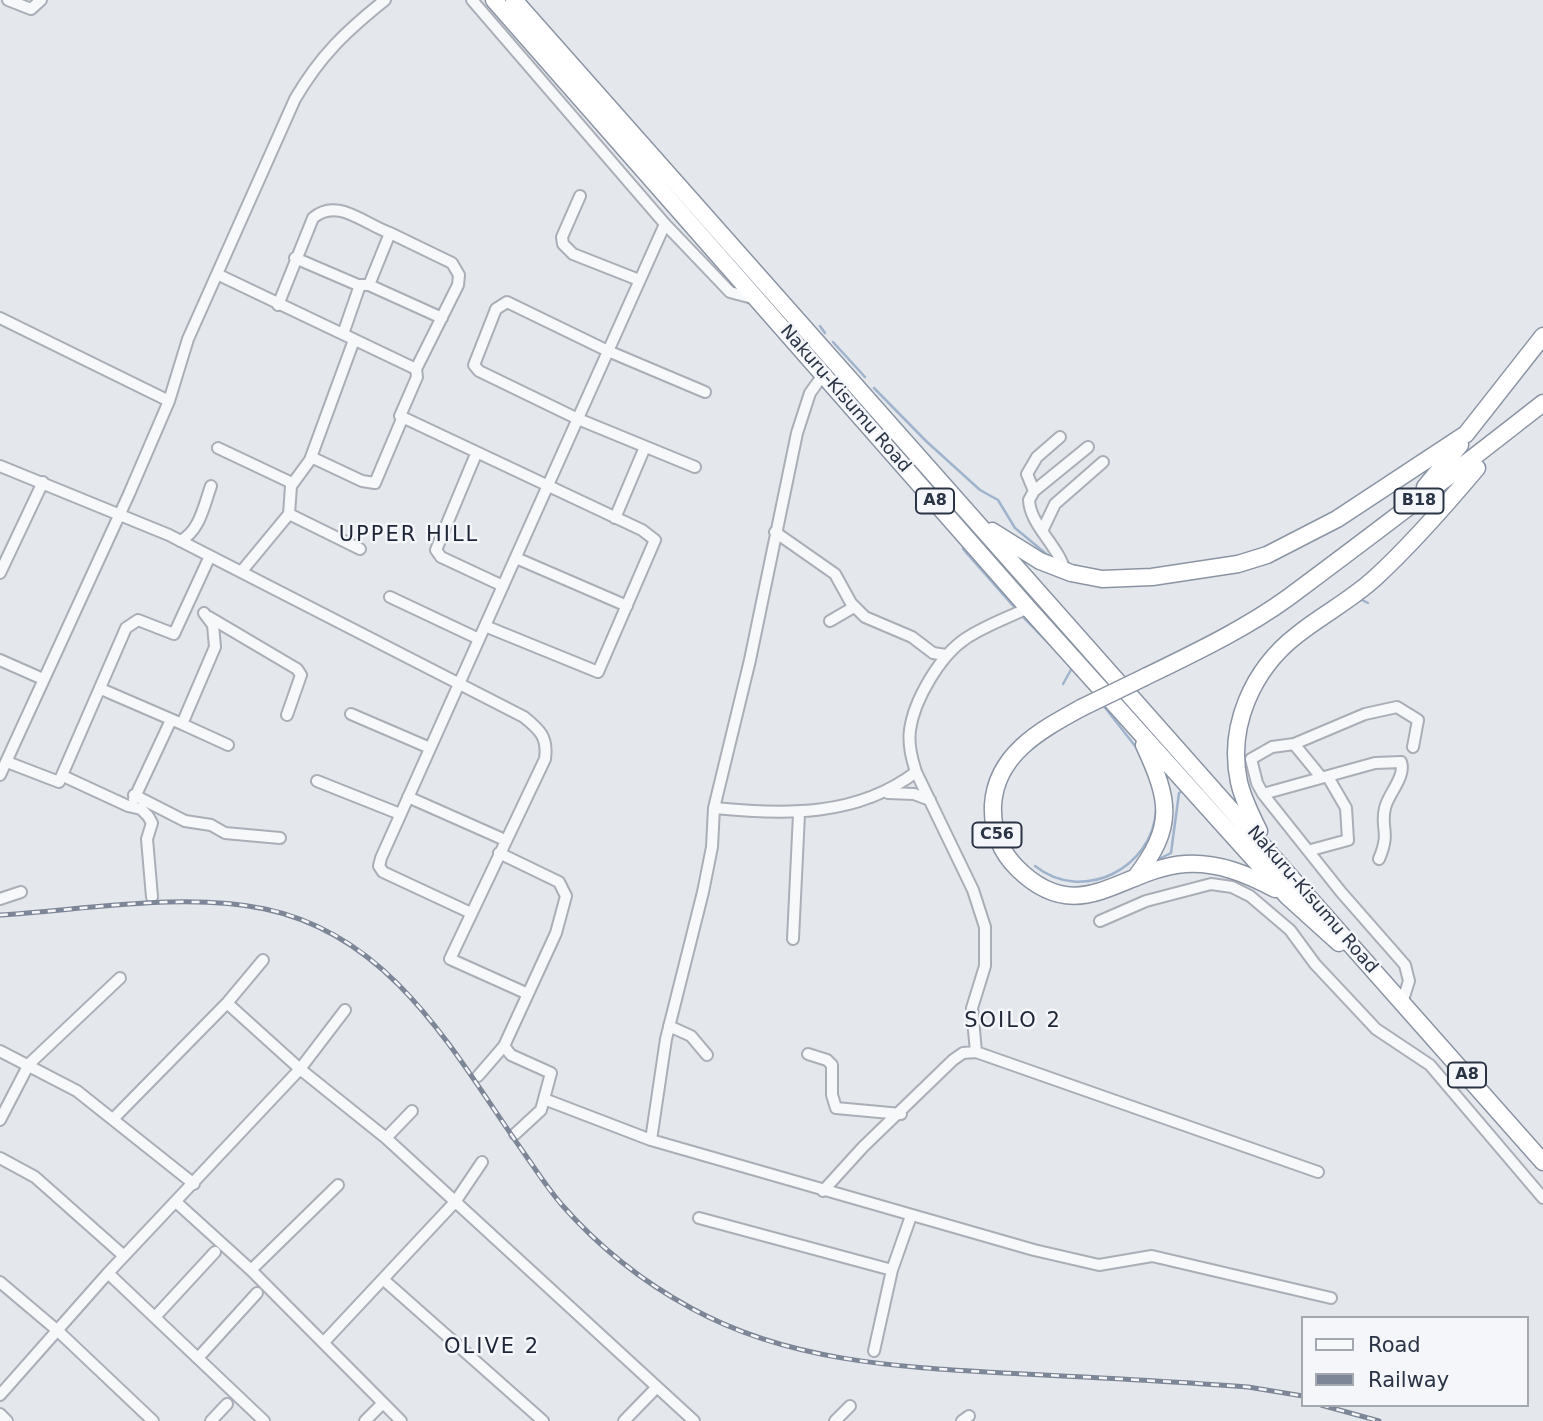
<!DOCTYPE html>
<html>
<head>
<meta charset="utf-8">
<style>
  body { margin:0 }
  #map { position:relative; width:1543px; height:1421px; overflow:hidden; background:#e4e7ec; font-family:"DejaVu Sans",sans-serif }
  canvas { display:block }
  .legend { position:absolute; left:1301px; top:1316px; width:228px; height:91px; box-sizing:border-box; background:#f4f6f9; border:2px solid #a4a8b1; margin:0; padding:9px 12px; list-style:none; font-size:21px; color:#2b3445 }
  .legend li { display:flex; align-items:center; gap:14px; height:35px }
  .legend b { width:35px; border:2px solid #a4a8b1 }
</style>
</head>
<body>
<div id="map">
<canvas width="1543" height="1421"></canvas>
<ul class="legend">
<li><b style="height:9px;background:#f7f8fa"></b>Road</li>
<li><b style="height:9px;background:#7d8696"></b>Railway</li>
</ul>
</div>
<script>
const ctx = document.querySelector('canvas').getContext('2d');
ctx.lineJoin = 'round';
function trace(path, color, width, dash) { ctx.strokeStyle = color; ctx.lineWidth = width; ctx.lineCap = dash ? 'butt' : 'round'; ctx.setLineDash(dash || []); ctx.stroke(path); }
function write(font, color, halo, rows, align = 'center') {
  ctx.font = font + ' "DejaVu Sans",sans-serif'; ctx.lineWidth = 5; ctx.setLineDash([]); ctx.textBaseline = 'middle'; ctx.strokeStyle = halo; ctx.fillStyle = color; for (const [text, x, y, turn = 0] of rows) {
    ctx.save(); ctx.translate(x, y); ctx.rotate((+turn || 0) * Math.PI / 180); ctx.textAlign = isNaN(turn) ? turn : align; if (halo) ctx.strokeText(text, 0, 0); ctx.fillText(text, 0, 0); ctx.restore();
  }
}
trace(new Path2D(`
  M 820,326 L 825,333
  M 833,342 L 865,377
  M 874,388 L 926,441 L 980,490 L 998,500 L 1015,528 L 1050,557
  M 963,549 L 1015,608
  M 1362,600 L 1368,603
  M 1023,617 L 1061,656
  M 1063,684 L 1072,668
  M 1103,705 L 1139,751
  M 1159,859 L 1171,853 L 1179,793 L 1183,791
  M 1035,866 C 1083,904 1153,868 1156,810`), '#9fb4cc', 2.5);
const minor = new Path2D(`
  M 8,0 L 31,9 L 41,0
  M 472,0 L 665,224 L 730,292 L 756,299
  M 580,196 L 562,237 L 563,244 L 573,254 L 639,280
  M 295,258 L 358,285 L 369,285 L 442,318
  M 219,275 L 416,369
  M 369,285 L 390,233 L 452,263 L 459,275 L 458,285 L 416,369 L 417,377 L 400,416 L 642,530 L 655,540 L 598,672 L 485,626
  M 278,305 L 313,218 C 337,197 364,224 390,233
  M 0,318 L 169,401
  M 343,334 L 360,285
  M 218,448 L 292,483
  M 476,454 L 436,550 L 441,557 L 503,586
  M 311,457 L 362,481 L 375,483 L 402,419
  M 0,466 L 169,535 L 524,717 C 540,730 548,737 545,759 L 450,959 L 528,994
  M 695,467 L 578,419 L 479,371 L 474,365 L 496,309 L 507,302 L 608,351 L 705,392
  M 1034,491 L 1027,474 L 1037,457 L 1060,437
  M 289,514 L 360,549
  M 615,518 L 645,447
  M 1043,529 L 1055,504 L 1103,462
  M 775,532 L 835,574 L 851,603 L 865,617 L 912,637 L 933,653 L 946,655
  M 180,541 C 200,531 204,505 211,486
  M 516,558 L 627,606
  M 1065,571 C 1058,545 1030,525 1029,500 L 1034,491 L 1088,447
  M 241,572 L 289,514 L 291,486 L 310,460 L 354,340
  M 0,573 L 43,482
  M 390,597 L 479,639
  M 209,617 L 297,669 L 301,675 L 287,715
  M 830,621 L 854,607
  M 0,660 L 43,679
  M 101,689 L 182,724 L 215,647 L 213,625 L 204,613
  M 351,714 L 430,748
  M 182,724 L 228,745
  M 1294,744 L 1365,714 L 1397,707 L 1418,720 L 1413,747
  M 7,762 L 59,782 L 126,628 L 138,620 L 174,634 L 210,556
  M 0,775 L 129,494 L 169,401 L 188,339 L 295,99 C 320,56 346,31 385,0
  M 63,776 L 128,806 L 141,809 L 148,816 L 152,823 L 147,839 L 152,897
  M 1321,777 L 1294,744 L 1272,747 L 1251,759 L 1257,783 L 1263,794 L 1341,892 L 1405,965 L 1409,981 L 1402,1003
  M 317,781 L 400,814
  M 888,793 L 914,794 L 930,800
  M 1263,794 L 1375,763 L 1401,762 C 1406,777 1388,794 1385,808 C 1380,829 1391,831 1379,859
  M 134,795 L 185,821 L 211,825 L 225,833 L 280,838
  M 408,797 L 505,840
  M 134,799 L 171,720
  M 714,808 C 785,815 857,817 916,772
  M 1311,850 L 1348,840 L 1346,808 L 1328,777
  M 0,899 L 21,892
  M 471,913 L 383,872 L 379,866 L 381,858 L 665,224
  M 1100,921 L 1146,901 L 1211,884 L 1232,887 L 1250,896 L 1290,930 L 1315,964 L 1376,1029 L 1430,1065 L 1543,1198
  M 793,939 L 799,814
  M 227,1003 L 300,1069 L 386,1138 L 694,1421
  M 669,1026 L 691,1036 L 707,1055
  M 504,1046 L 511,1055 L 551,1073 L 541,1110 L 515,1134
  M 0,1051 L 77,1091 L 194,1184
  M 976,1052 L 972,1008 L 985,966 L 985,927 L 973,890 L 916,772 C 912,759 908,745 910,730 C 914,700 940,656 965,639 C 984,626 1007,618 1028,608
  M 808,1054 L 827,1060 L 832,1065 L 832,1095 L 836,1108 L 901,1114
  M 478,1076 L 504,1046 L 556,933 L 566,896 L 559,882 L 499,853
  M 544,1099 L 651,1140 L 1034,1250 L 1099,1265 L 1152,1256 L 1331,1298
  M 114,1118 L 227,1003 L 263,960
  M 0,1120 L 29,1064 L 120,978
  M 386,1138 L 412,1111
  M 651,1140 L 666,1039 L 703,892 L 712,847 L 714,808 L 750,660 L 797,433 L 810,393 L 823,375
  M 0,1158 L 35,1177 L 124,1256
  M 823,1191 L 863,1147 L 953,1060 L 963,1053 L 976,1052 L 1318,1172
  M 176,1202 L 251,1270 L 401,1421
  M 699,1218 L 892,1270
  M 251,1270 L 338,1185
  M 108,1273 L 264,1421
  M 384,1280 L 543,1421
  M 0,1282 L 58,1331 L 153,1421
  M 155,1317 L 215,1252
  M 324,1342 L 455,1202 L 482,1162
  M 874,1351 L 892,1270 L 911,1216
  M 198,1358 L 257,1293
  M 0,1395 L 108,1273 L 300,1069 L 345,1010
  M 0,1414 L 7,1421
  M 211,1421 L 227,1404
  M 365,1421 L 382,1404
  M 624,1421 L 657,1387
  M 835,1421 L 850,1406
  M 962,1421 L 969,1416`);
const highway = new Path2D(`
  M 494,0 L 1028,608 L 1287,896 L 1339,943
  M 514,0 L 1543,1162
  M 1425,487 L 1460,445
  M 992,531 L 1040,561 L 1071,573 L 1102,579 L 1152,577 L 1238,564 L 1267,555 L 1337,519 L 1466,434 L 1543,336
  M 1145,677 C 1194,653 1245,629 1289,597 C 1375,533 1459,469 1543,403
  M 1081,708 C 1041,730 996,754 993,805 C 992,829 1000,851 1017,868 C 1079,930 1121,869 1185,864 C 1218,862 1247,874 1275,889
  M 1259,831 C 1251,815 1243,799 1239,782 C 1227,726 1253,669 1297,635 C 1322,615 1351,600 1375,578 C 1411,545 1445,506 1477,468
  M 1135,878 C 1175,826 1170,801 1144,745`);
trace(minor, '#a9aeb7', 14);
trace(highway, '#8b94a3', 19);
trace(minor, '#f7f8fa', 10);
trace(highway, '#fff', 16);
const rail = new Path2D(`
  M 0,915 C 83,910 184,892 265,909 C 394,936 454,1054 524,1153 C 536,1170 548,1189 562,1205 C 598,1246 643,1282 691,1308 C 787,1361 896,1367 1004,1373 C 1085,1377 1167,1381 1248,1387 L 1303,1396
  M 1321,1405 L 1379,1421`);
trace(rail, '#7d8696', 5);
trace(rail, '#f4f6f9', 2.5, [8]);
const highwayBridge = new Path2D(`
  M 1081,708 L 1145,677`);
trace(highwayBridge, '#8b94a3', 19, []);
trace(highwayBridge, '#fff', 16);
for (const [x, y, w] of [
  [935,501,38],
  [1419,501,49],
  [997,835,49],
  [1467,1075,38]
]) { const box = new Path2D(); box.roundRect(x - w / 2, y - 12.5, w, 25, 5); ctx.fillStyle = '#f4f6f9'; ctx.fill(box); trace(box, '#2b3445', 2); }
write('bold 16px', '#2b3445', null, [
  ["A8",935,501],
  ["B18",1419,501],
  ["C56",997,835],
  ["A8",1467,1075]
]);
write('18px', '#2b3445', '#f4f6f9', [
  ["Nakuru-Kisumu Road",845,399,49],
  ["Nakuru-Kisumu Road",1312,900,49]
]);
ctx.letterSpacing = '2px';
write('21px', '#1d2536', '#f4f6f9', [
  ["UPPER HILL",409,536],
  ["SOILO 2",1013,1022],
  ["OLIVE 2",492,1348]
]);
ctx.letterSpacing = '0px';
</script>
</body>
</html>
